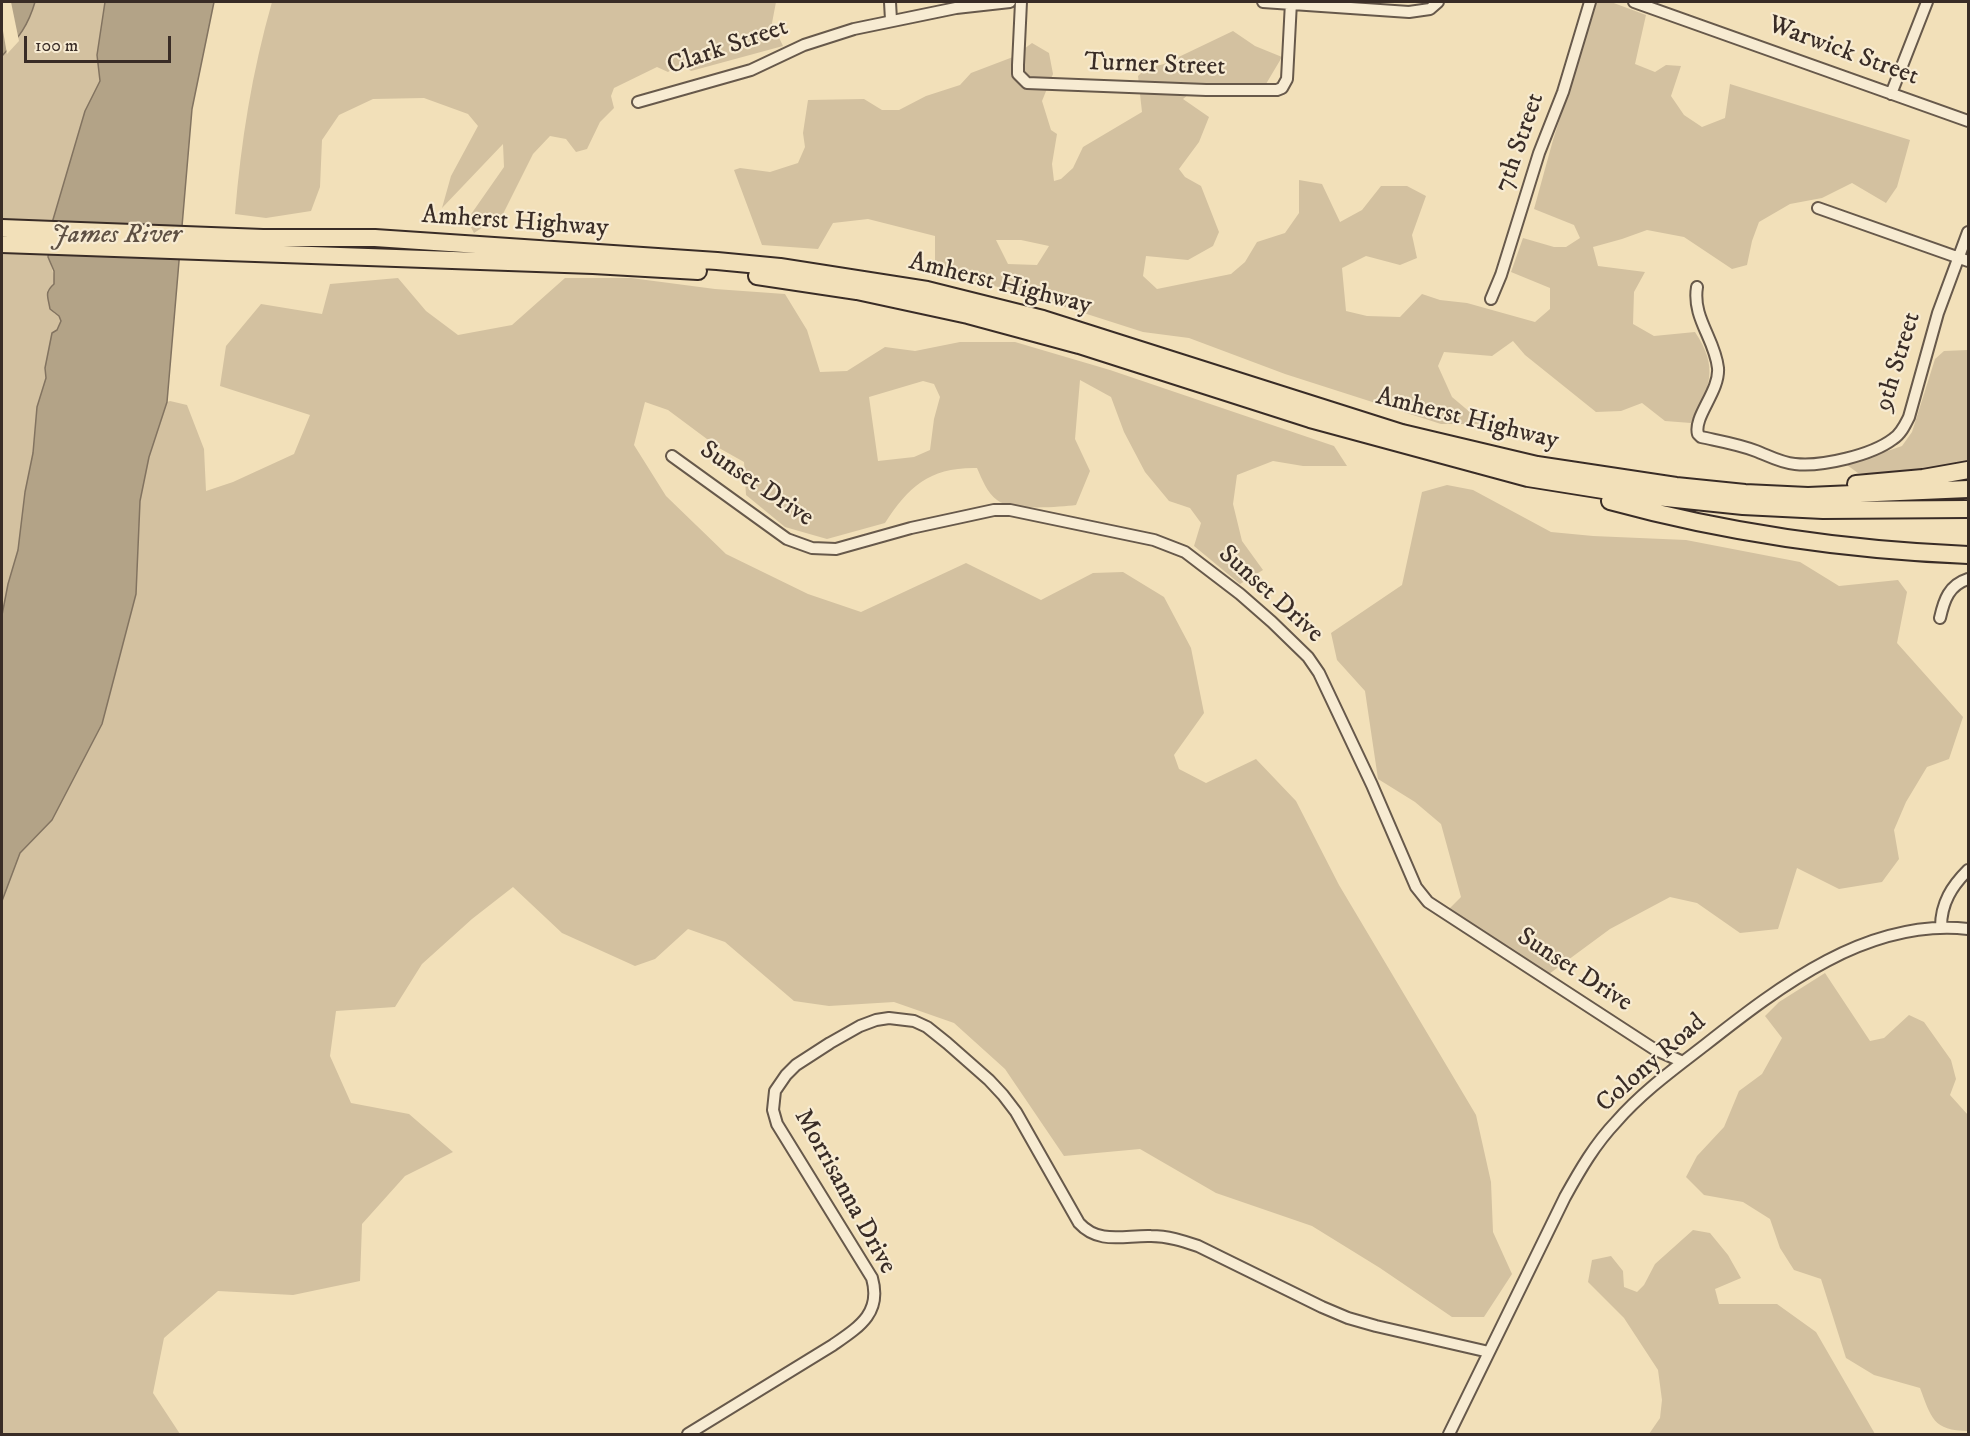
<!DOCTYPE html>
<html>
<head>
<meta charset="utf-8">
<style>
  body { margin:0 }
  #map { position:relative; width:1970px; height:1436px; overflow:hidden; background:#f2e0b9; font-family:"IM FELL DW Pica",serif }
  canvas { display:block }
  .frame { position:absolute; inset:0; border:3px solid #392c26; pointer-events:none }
  .scale { position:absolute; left:24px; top:36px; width:147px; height:27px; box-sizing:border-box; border:3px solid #392c26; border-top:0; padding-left:8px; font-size:18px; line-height:21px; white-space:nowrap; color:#392c26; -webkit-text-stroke:4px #f7ebd2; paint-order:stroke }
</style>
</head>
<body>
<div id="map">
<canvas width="1970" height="1436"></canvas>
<div class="frame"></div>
<div class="scale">100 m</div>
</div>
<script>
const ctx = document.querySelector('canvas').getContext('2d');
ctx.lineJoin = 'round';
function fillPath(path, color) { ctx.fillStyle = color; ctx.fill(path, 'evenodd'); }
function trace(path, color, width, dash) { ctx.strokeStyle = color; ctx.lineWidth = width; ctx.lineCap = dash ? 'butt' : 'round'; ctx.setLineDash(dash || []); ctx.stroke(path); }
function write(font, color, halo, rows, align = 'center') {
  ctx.font = font + ' "IM FELL DW Pica",serif'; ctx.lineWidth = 4.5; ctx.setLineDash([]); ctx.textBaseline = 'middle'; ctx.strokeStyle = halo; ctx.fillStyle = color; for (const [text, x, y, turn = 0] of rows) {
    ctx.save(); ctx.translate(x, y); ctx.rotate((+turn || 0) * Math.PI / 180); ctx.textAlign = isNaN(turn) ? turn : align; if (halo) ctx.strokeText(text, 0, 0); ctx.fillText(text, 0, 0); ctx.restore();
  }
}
fillPath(new Path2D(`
  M 35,2 L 105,2 L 97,55 L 100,81 L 85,111 L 49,250 C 48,261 55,272 54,284 L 47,291 L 54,313 L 59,316 L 61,321 L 45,368 L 46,378 L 37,407 L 33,453 L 25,492 L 18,550 L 8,584 L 2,615 L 2,56 C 19,37 28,26 35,2 Z
  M 272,2 L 776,2 L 772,23 L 783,46 L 691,71 L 680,64 L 668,72 L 657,67 L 614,88 L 611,96 L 614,108 L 600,122 L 587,149 L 576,152 L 566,139 L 550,136 L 533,154 L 503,214 L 474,233 L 467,220 L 504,167 L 503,144 L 442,208 L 451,176 L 478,126 L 468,114 L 424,98 L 373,99 L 339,115 L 322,140 L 320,187 L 311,211 L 266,218 L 235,214 C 241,141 252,72 272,2 Z
  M 1597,2 L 1611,2 L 1646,15 L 1635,64 L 1655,72 L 1666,65 L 1681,66 L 1671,96 L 1684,115 L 1702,127 L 1725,118 L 1730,84 L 1910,140 L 1897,187 L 1886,203 L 1852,183 L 1822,198 L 1790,204 L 1759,222 L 1752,241 L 1747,265 L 1732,269 L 1684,237 L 1647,230 L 1622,239 L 1593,247 L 1598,266 L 1645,272 L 1634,292 L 1633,324 L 1654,336 L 1695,332 C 1719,368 1710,387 1691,423 L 1665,421 L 1642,403 L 1621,411 L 1596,412 L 1525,355 L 1513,341 L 1492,356 L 1444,352 L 1438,366 L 1452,397 L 1484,424 L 1441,424 L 1285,374 L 1189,338 L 1143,332 L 1015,291 L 935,272 L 935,236 L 868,219 L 833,223 L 818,249 L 762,245 L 734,170 L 740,168 L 770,172 L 798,163 L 805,147 L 803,133 L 808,100 L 864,99 L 882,110 L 899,110 L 926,96 L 960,85 L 971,73 L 1013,57 L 1032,43 L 1049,53 L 1053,74 L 1042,101 L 1051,130 L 1057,134 L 1052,164 L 1054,181 L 1061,179 L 1073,168 L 1083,147 L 1142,112 L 1138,76 L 1145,69 L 1164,64 L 1233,31 L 1255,46 L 1282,57 L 1266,84 L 1234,85 L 1202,83 L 1183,99 L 1209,117 L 1199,142 L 1179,169 L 1185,177 L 1201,186 L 1219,232 L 1213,246 L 1188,260 L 1146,256 L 1143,276 L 1157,289 L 1231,274 L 1245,262 L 1257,242 L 1285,233 L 1299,213 L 1299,180 L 1322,184 L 1340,222 L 1362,210 L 1381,186 L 1407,186 L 1426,196 L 1412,235 L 1417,258 L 1400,265 L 1366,256 L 1342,268 L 1346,311 L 1367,316 L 1400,317 L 1422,294 L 1440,300 L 1467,303 L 1535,322 L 1550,309 L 1550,288 L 1511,272 L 1523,238 L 1554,247 L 1566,247 L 1580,238 L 1574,225 L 1534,209 L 1553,140 ZM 996,240 L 1021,240 L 1049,246 L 1037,265 L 1008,264 Z
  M 398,278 L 426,311 L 458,335 L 512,325 L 565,278 L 631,278 L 715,289 L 785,294 L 807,330 L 820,372 L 847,371 L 885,347 L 915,351 L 960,342 L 1015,342 L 1110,370 L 1334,446 L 1347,466 L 1303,466 L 1273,461 L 1237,475 L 1233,504 L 1242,541 L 1263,570 L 1240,584 L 1194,546 L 1201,523 L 1190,508 L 1169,501 L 1145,472 L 1124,432 L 1111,397 L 1080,380 L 1075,439 L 1090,471 L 1076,505 C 1059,507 1010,511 997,500 C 987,493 982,479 977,468 C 930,467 909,486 885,523 L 827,539 L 785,527 L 746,495 L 744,462 L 719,448 L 668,410 L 645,402 L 634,445 L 666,496 L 726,554 L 808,594 L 861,612 L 966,563 L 1041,600 L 1093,573 L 1123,572 L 1164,597 L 1191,648 L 1204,713 L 1174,755 L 1179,769 L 1206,783 L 1256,759 L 1296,801 L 1339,885 L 1476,1115 L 1491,1182 L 1493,1232 L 1512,1274 L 1484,1317 L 1452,1317 L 1380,1268 L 1312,1226 L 1216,1193 L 1140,1149 L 1064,1156 L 1005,1069 L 954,1023 L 894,1002 L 829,1006 L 794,1001 L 725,942 L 688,929 L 655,959 L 635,966 L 562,933 L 513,887 L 472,919 L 422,964 L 395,1007 L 336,1011 L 330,1056 L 351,1103 L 409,1114 L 453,1152 L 405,1176 L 362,1224 L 360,1281 L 293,1295 L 218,1291 L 164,1338 L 153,1393 L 180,1434 L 2,1434 L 2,901 L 20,853 L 52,820 L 102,724 L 136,594 L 140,501 L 149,457 L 167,402 L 170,401 L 187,405 L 204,449 L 206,491 L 233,482 L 294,454 L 310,415 L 220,386 L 226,346 L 261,304 L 322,314 L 330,284 ZM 923,381 L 934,384 L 940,397 L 934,419 L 930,450 L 914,457 L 878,461 L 869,397 Z
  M 1968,350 L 1968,463 L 1905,473 L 1858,473 L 1847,465 L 1902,446 L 1912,432 L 1935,359 L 1944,351 Z
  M 1447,485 L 1473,490 L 1551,532 L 1593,536 L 1686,540 L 1800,562 L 1839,586 L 1898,580 L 1907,592 L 1897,643 L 1963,717 L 1949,759 L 1927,767 L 1906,802 L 1894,830 L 1899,859 L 1882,882 L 1839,889 L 1797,868 L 1778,929 L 1740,933 L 1697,903 L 1670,897 L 1610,929 L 1549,974 L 1447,911 L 1461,897 L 1441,824 L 1415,802 L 1378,779 L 1365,691 L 1337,660 L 1331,633 L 1402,585 L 1422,492 Z
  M 1825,973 L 1870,1041 L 1884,1038 L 1909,1015 L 1924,1022 L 1951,1060 L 1956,1079 L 1950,1095 L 1968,1115 L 1968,1431 C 1933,1431 1931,1417 1920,1388 L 1874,1375 L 1846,1358 L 1821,1279 L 1794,1270 L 1780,1248 L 1770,1219 L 1743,1202 L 1704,1195 L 1686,1177 L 1697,1156 L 1724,1127 L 1739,1091 L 1762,1074 L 1782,1038 L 1765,1016 L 1779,1002 Z
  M 1693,1230 L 1710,1233 L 1728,1255 L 1741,1278 L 1715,1289 L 1719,1304 L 1777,1304 L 1816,1332 L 1875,1434 L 1649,1434 L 1660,1418 L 1662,1400 L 1658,1370 L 1624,1318 L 1588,1282 L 1592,1260 L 1611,1256 L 1623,1271 L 1624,1287 L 1637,1292 L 1644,1285 L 1655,1264 Z`), '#d3c1a0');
const water = new Path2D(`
  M 2,2 L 35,2 C 28,26 19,37 2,56 Z
  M 105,2 L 214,2 L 192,109 L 167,402 L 149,457 L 140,501 L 136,594 L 102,724 L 52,820 L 20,853 L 2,901 L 2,615 L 8,584 L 18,550 L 25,492 L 33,453 L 37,407 L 46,378 L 45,368 L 52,333 L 57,330 L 61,321 L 59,316 L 50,309 C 48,296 44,293 54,284 L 54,271 L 48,257 L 52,223 L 85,111 L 100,81 L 97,55 Z`);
fillPath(water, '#b3a387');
trace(water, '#827360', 1.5);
fillPath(new Path2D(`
  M 2,2 L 11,2 L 19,41 L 7,54 L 2,25 Z`), '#f2e0b9');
const minor = new Path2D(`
  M 890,2 L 891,20
  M 1021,2 L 1018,65 L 1018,74 L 1027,83 L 1206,90 L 1277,90 L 1282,88 L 1287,79 L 1291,2
  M 1263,2 L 1409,12 L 1430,9 L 1438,2
  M 1634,2 L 1968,121
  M 1891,94 L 1927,2
  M 638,102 L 751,70 L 804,45 L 854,29 L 956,8 L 1010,2
  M 1818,208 L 1968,261
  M 1697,287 C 1692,318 1715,339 1718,368 C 1720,391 1693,417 1698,434 L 1701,437 C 1719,441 1738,444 1756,451 C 1769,456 1781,463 1795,464 C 1822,467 1872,455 1893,439 C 1901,434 1905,425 1909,417 L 1938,313 L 1968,232
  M 1491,299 L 1501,275 L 1539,153 L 1563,92 L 1590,2
  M 672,456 L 787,539 L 812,548 L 836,549 L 911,528 L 994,510 L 1010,510 L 1154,540 L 1185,552 L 1240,594 L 1272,622 L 1308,657 L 1319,673 L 1372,785 L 1416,887 L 1428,902 L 1654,1049 L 1683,1062
  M 1940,618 C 1944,600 1949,585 1968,579
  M 1941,927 C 1941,903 1952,886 1968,870
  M 688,1434 L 833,1345 C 859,1327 882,1313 872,1278 L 777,1124 L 773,1110 L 775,1091 L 786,1075 L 796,1065 L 830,1043 L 860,1026 L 876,1020 L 889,1018 L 914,1021 L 927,1027 L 947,1043 L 989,1080 L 1003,1095 L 1016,1112 L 1079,1223 C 1099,1245 1125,1235 1151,1236 C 1168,1236 1183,1241 1198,1246 L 1322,1307 L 1348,1318 L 1376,1326 L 1489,1352
  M 1449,1434 L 1565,1197 C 1580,1170 1595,1144 1616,1122 C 1642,1092 1674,1069 1705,1045 C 1780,986 1868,918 1968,929`);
const highway = new Path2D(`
  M 2,228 L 263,238 L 375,238 L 717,261 L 780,267 L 927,290 L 1043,319 L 1402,433 L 1537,465 L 1676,486 L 1745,493 L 1808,496 L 1968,489
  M 2,244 L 593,265 L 698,271
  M 757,276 L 857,291 L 968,315 L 1079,345 L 1310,419 L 1528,478 L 1628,494 L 1743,506 L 1823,510 L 1968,509
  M 1856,484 L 1923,478 L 1968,470
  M 1610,501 C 1727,533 1847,550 1968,555`);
trace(minor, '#67594b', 14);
trace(highway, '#392c26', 20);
trace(minor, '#f7ebd2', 10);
trace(highway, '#f2e0b9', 16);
write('26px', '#392c26', '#f7ebd2', [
  ["Clark Street",728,48,-19],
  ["Warwick Street",1843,52,20],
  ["Turner Street",1155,66,2],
  ["7th Street",1521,143,-71],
  ["Amherst Highway",515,223,4],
  ["Amherst Highway",1000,285,14],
  ["9th Street",1899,362,-73],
  ["Amherst Highway",1467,420,14],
  ["Sunset Drive",756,485,34],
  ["Sunset Drive",1270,595,42],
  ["Sunset Drive",1574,971,33],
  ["Colony Road",1652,1064,-41],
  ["Morrisanna Drive",844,1192,61]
]);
write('italic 27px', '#5e5043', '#f7ebd2', [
  ["James River",116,236]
]);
</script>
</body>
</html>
